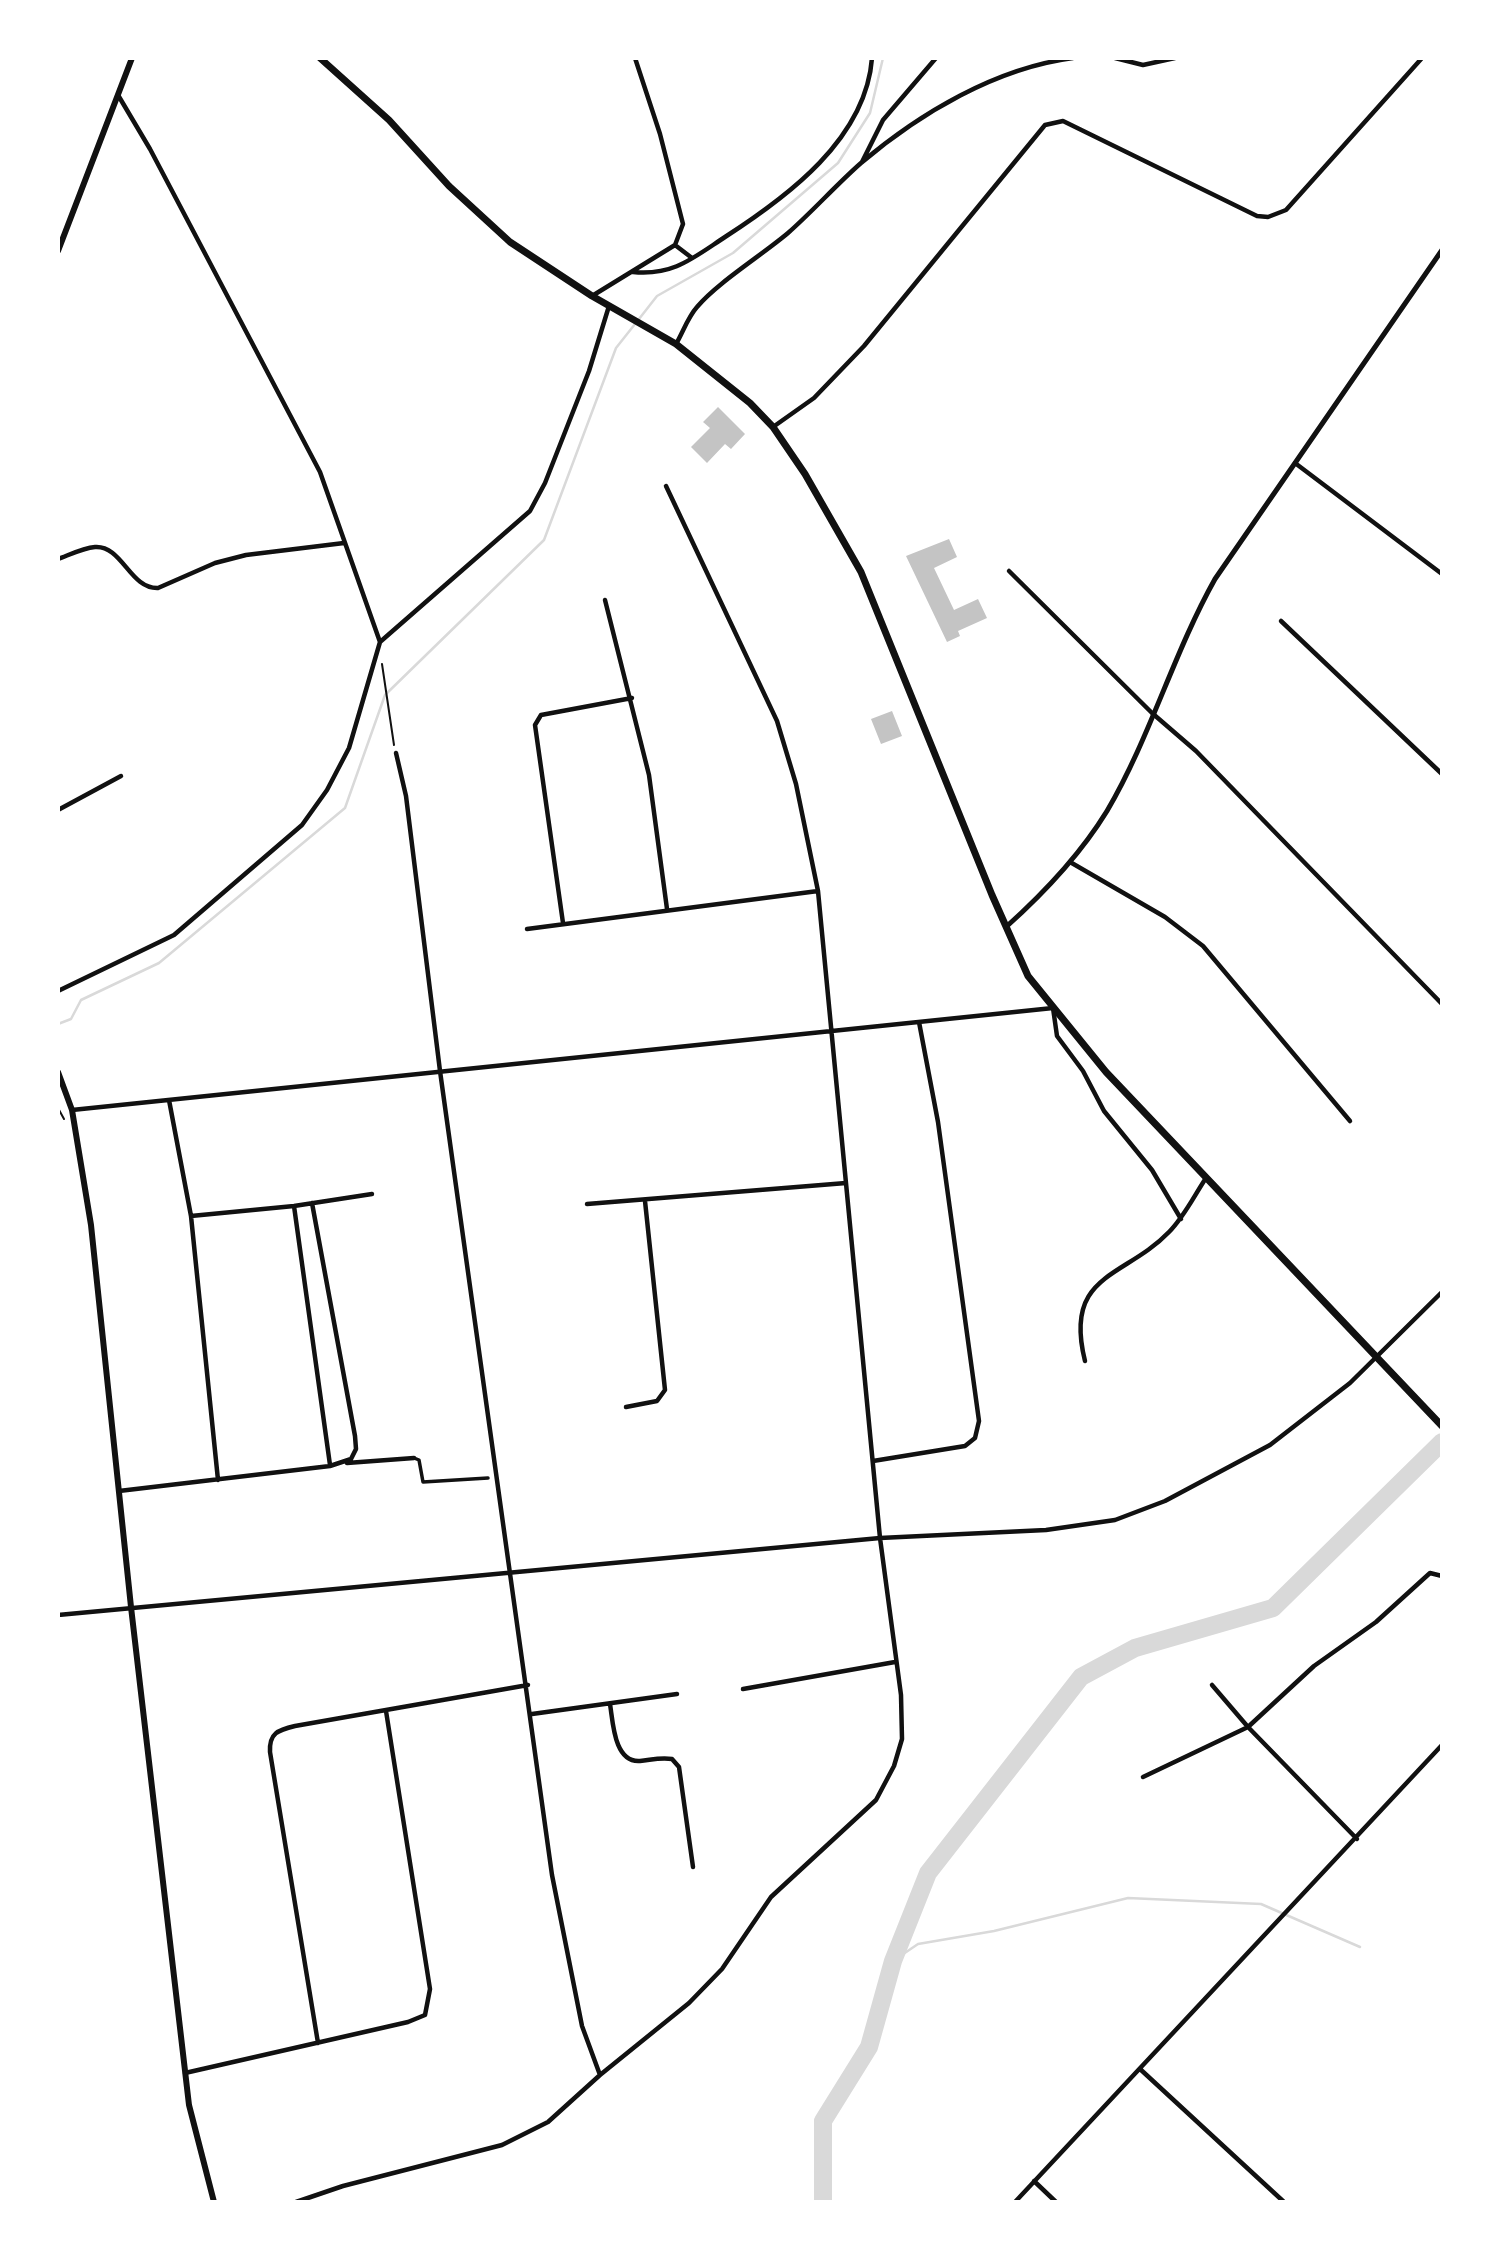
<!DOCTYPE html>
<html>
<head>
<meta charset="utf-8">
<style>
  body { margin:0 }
  #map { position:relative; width:1500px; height:2260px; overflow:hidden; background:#fff; font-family:"Roboto Condensed",sans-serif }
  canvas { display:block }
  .frame { position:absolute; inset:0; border:60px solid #fff; pointer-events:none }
</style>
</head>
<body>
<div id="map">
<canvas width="1500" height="2260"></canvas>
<div class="frame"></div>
</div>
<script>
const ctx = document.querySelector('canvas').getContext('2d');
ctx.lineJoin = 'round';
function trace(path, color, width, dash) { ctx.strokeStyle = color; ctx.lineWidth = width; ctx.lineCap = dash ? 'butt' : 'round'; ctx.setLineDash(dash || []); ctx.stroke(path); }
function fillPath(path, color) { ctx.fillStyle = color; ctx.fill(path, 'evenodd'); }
trace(new Path2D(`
  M 639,319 L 657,296 L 733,253 L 838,163 L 870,113 L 883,58
  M 58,1024 L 71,1019 L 81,1000 L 159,963 L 345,808 L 385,695 L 544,540 L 616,348 L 635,324
  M 893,1961 L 918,1944 L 994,1931 L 1128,1898 L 1261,1904 L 1360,1947`), '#d9d9d9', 2.5);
trace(new Path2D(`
  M 823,2202 L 823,2121 L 869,2047 L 893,1961 L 928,1873 L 1081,1677 L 1135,1648 L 1273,1608 L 1442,1442`), '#d9d9d9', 18);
fillPath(new Path2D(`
  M 718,407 L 745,434 L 731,449 L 725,444 L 707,463 L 691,447 L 710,428 L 703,422 Z
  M 949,539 L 957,557 L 934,568 L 954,610 L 978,599 L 987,618 L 958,631 L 960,636 L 947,642 L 906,556 Z
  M 892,711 L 902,736 L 881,744 L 871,719 Z`), '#c4c4c4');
trace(new Path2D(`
  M 382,664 L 394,745
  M 58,1108 L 64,1119`), '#111', 2);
trace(new Path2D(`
  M 414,1458 L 419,1460 L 423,1482 L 488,1478`), '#111', 3.5);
trace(new Path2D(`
  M 1115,58 L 1143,65 L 1175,58
  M 118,95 L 150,149 L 320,472 L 380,642
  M 862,162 L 883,120 L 936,58
  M 675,245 L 692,258
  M 633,272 C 673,276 693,258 725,237 C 787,197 866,139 872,58
  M 592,296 L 675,245 L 683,224 L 660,134 L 635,58
  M 676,344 C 683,332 688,317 697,307 C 717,283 762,255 788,233 C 813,211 836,185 861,163 C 920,113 996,68 1073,58
  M 773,427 L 814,398 L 864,346 L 1045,125 L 1063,121 L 1257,216 L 1268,217 L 1286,210 L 1422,58
  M 1295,463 L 1442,574
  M 58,559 C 69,555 83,548 95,547 C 122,545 130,589 158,588 L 215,563 L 246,555 L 344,543
  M 1009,571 L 1152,713 L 1196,751 L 1442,1004
  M 605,600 L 649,775 L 667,909
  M 1281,621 L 1442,774
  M 380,642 L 530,511 L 545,483 L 589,371 L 609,306
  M 396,753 L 406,796 L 440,1071 L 552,1875 L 582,2026 L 600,2075
  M 58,810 L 121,776
  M 1070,862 L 1165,917 L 1203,946 L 1350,1121
  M 563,923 L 535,725 L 541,715 L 632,698
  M 527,929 L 818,891
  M 58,991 L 174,935 L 302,825 L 327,790 L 349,748 L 380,642
  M 169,1100 L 191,1216 L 218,1480
  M 72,1110 L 1053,1008 L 1057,1036 L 1083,1071 L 1104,1111 L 1152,1170 L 1181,1219
  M 587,1204 L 846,1183
  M 294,1206 L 330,1465
  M 191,1216 L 294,1206 L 372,1194
  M 1085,1361 C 1063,1273 1125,1278 1169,1232 C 1184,1217 1194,1196 1206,1178
  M 626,1407 L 657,1401 L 665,1390 L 645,1201
  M 873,1461 L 965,1446 L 975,1438 L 979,1421 L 938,1122 L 919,1022
  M 347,1463 L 414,1458
  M 119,1491 L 330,1466 L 351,1459 L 356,1449 L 355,1436 L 312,1203
  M 58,1615 L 880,1538 L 1046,1530 L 1115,1520 L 1165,1501 L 1270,1445 L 1350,1383 L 1442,1292
  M 1212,1685 L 1248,1727 L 1357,1839
  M 743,1689 L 895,1662
  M 610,1704 C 613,1722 614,1763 640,1761 C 651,1760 660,1757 672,1759 L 679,1767 L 693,1867
  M 532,1714 L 677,1694
  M 1143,1777 L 1248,1727 L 1314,1666 L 1376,1622 L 1430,1573 L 1442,1576
  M 318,2043 L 270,1752 C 269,1733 278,1730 295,1726 L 528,1685
  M 1140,2069 L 1284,2202
  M 185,2073 L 408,2022 L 425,2015 L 430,1989 L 386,1711
  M 1034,2181 L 1056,2202
  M 296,2202 L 343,2186 L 502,2145 L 548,2122 L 600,2075 L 689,2003 L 722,1969 L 771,1897 L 876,1800 L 894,1766 L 902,1739 L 901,1695 L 880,1538 L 818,891 L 796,784 L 777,721 L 666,486
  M 1015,2202 L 1442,1745`), '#111', 4.5);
trace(new Path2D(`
  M 1006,927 C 1044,893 1080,855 1107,811 C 1150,738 1173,654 1215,579 L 1442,250`), '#111', 5);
trace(new Path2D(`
  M 58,251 L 132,58
  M 58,1072 L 72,1110 L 91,1225 L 131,1607 L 189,2105 L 214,2202`), '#111', 6);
trace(new Path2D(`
  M 320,58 L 389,120 L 449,186 L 510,242 L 592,296 L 676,344 L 750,403 L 773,427 L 805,474 L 861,572 L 992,895 L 1028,976 L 1106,1072 L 1442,1426`), '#111', 7);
</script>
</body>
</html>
